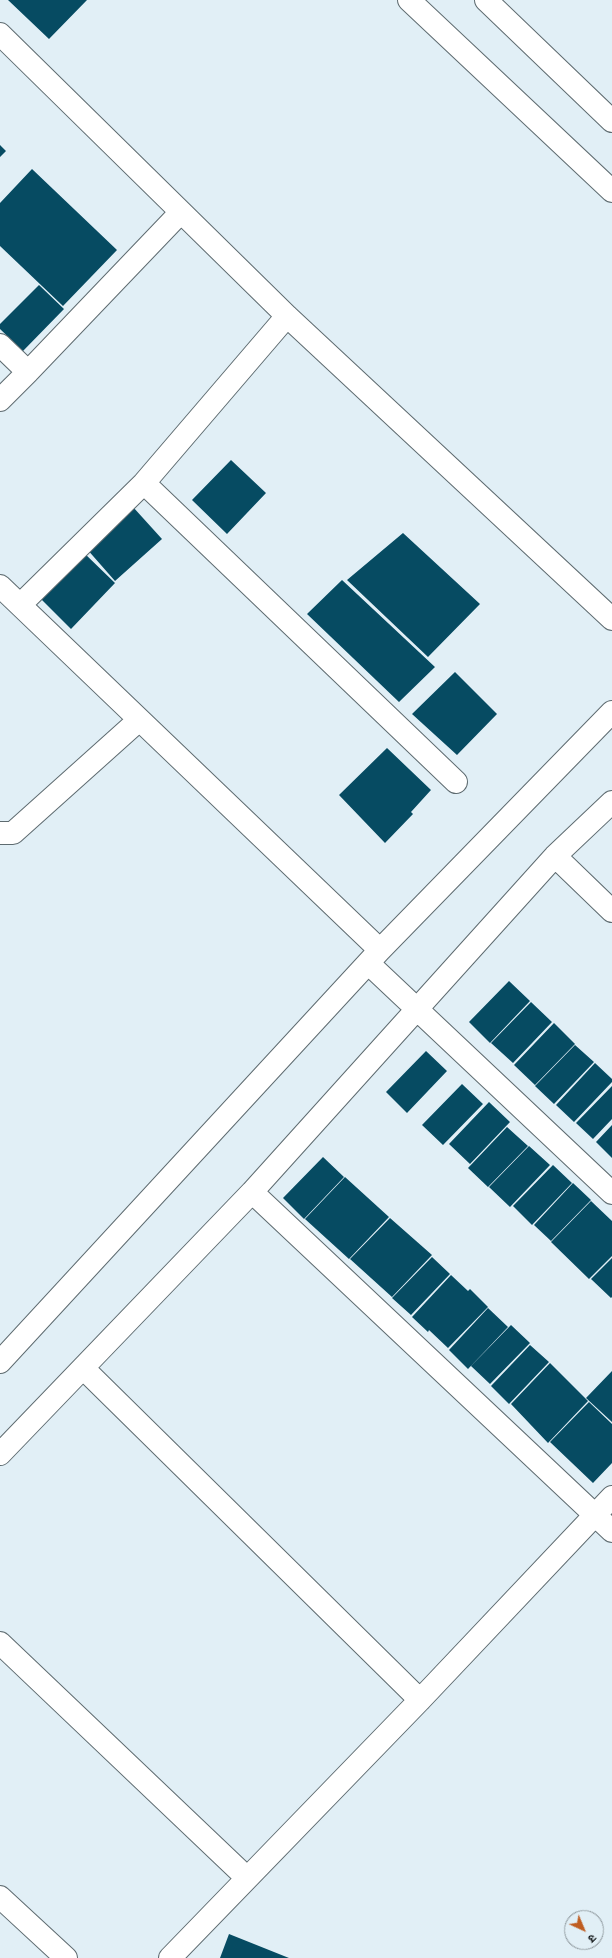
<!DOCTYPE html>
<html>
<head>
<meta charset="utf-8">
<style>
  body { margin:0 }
  #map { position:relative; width:612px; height:1958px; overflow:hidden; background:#e1eff6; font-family:"Roboto Condensed","Noto Sans Devanagari",sans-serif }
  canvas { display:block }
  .north { position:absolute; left:564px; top:1910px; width:40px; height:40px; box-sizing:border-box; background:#e1eff6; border:1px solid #8c969b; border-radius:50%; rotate:136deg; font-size:11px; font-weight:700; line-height:16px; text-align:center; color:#0c1113 }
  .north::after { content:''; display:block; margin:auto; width:14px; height:18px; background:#bf5d21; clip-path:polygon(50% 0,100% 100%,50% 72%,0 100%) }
</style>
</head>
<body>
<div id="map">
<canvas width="612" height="1958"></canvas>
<div class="north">उ</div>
</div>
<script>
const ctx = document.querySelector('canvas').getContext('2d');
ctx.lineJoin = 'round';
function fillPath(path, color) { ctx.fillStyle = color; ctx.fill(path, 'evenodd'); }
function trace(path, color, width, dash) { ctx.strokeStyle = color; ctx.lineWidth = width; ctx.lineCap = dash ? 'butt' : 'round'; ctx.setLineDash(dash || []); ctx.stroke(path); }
fillPath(new Path2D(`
  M 8,0 L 87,0 L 49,39 Z
  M 0,145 L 6,151 L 0,157 Z
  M 32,169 L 117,250 L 63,306 L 0,246 L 0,203 Z
  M 39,285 L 64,309 L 23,351 L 0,329 L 0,324 Z
  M 231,460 L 266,493 L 227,534 L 192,500 Z
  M 133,507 L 162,539 L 115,581 L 86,548 Z
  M 403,533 L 480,604 L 428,657 L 347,580 Z
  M 83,552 L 115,583 L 71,629 L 39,597 Z
  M 342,580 L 435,667 L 399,702 L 307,614 Z
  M 455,672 L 497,714 L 457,755 L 412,714 Z
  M 387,748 L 431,790 L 411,812 L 413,814 L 385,843 L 339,795 Z
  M 509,981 L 530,1001 L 490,1043 L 469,1022 Z
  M 531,1002 L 552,1022 L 513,1063 L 491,1043 Z
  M 554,1023 L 575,1044 L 535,1085 L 514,1065 Z
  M 575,1045 L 594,1062 L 554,1104 L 535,1086 Z
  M 426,1051 L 447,1071 L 407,1113 L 386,1092 Z
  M 595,1063 L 612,1079 L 612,1082 L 574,1122 L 556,1105 Z
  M 462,1084 L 483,1104 L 443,1145 L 422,1125 Z
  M 612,1086 L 612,1119 L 593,1139 L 576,1123 Z
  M 489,1102 L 510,1122 L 470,1164 L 449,1144 Z
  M 612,1125 L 612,1158 L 596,1142 Z
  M 507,1127 L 528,1146 L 488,1187 L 468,1168 Z
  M 529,1146 L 550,1165 L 510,1207 L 489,1187 Z
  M 323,1157 L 344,1177 L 304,1219 L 283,1198 Z
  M 553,1165 L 572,1183 L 532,1225 L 513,1206 Z
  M 345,1177 L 389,1217 L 349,1259 L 305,1219 Z
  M 573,1183 L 591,1200 L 551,1241 L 534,1225 Z
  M 591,1201 L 612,1221 L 612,1256 L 589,1279 L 551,1242 Z
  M 390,1218 L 432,1255 L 392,1297 L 350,1259 Z
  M 432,1257 L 450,1274 L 411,1315 L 392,1298 Z
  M 612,1258 L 612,1297 L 611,1298 L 591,1279 Z
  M 451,1275 L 468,1291 L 470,1289 L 488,1307 L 448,1348 L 429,1330 L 428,1332 L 412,1317 Z
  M 488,1308 L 508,1327 L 468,1369 L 449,1350 Z
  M 511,1325 L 530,1343 L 490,1384 L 471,1366 Z
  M 530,1345 L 549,1362 L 509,1404 L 491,1386 Z
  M 550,1363 L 588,1401 L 548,1443 L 511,1404 Z
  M 612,1371 L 612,1422 L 586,1398 Z
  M 589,1402 L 612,1424 L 612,1463 L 593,1483 L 550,1442 Z
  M 229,1934 L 289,1958 L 220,1958 Z`), '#064b62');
const minor = new Path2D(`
  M 409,0 L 612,191
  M 486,0 L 612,121
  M 0,34 L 287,316 L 612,619
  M 287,316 L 144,483 L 456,782
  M 0,345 L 28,372 L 0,400
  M 28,372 L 181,212
  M 0,586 L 380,950
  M 20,605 L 144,483
  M 0,833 L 13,833 L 139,720
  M 555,856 L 612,911
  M 368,963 L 612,1193
  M 252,1192 L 612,1531
  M 0,1362 L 380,950 L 612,712
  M 83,1368 L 420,1700
  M 0,1454 L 252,1192 L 555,856 L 612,802
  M 0,1643 L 247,1878
  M 0,1897 L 66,1958
  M 170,1958 L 420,1700 L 612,1497`);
trace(minor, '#5e6b70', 24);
trace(minor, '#fff', 22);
</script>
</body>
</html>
